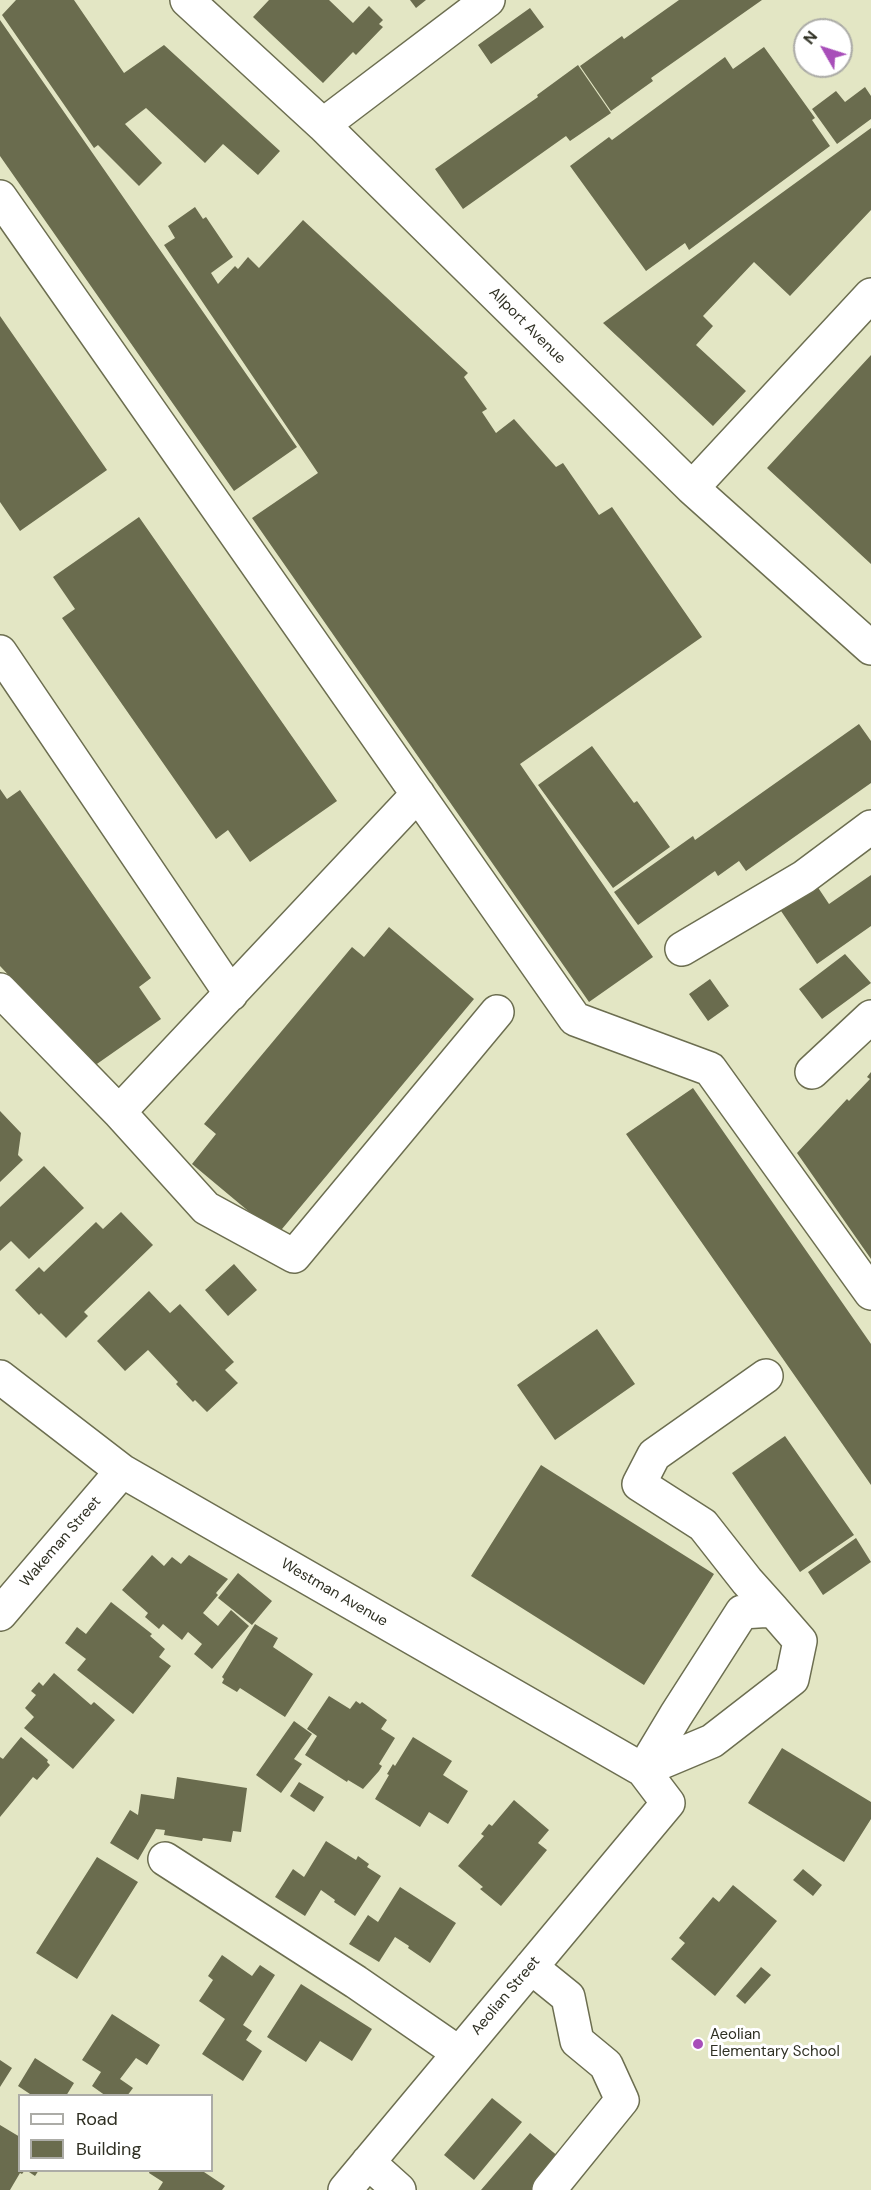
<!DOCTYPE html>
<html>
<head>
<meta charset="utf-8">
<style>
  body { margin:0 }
  #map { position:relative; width:871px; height:2190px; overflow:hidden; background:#e3e6c4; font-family:"DM Sans",sans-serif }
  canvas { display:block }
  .legend { position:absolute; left:18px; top:2094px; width:195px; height:78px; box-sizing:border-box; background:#fff; border:2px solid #acaca7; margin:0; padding:8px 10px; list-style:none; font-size:18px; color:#2f3023 }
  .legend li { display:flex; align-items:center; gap:12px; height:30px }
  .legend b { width:30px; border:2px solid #acaca7 }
  .north { position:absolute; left:793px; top:18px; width:60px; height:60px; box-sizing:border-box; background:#fff; border:2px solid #acaca7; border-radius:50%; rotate:309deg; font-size:16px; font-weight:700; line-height:24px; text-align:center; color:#2f3023 }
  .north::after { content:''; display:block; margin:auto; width:21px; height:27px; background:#a84eb9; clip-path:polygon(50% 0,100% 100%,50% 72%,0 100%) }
</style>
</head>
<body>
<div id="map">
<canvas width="871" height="2190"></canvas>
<ul class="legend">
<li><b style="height:8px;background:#fff"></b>Road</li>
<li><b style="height:16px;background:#6a6c4e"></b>Building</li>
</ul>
<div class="north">N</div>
</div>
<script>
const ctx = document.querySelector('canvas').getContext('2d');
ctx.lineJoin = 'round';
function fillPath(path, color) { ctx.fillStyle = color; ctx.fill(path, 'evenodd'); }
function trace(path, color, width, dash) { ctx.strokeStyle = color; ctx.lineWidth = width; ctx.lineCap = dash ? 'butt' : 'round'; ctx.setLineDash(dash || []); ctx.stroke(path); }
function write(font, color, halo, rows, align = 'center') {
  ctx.font = font + ' "DM Sans",sans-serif'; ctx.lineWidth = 6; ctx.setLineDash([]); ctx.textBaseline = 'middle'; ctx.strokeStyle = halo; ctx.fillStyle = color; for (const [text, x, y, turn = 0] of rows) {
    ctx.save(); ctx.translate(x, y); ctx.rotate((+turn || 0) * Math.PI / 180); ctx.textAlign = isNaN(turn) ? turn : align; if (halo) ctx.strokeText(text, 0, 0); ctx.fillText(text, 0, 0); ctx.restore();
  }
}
fillPath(new Path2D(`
  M 16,0 L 74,0 L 124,73 L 164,45 L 280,151 L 258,175 L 223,144 L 205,163 L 146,108 L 125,124 L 162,163 L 139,186 L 98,145 L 94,148 L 2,15 Z
  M 269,0 L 329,0 L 353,23 L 369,6 L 383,20 L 379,24 L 383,27 L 356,55 L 353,52 L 323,83 L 253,17 Z
  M 410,0 L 426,0 L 416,8 Z
  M 679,0 L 762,0 L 651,78 L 653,81 L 611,111 L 580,66 L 622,36 L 624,39 Z
  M 530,8 L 544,27 L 491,64 L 478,45 Z
  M 0,20 L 297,447 L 234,491 L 0,156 Z
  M 764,47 L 815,118 L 812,120 L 830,146 L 689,250 L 685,243 L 646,271 L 570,166 L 609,137 L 612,140 L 725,57 L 733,69 Z
  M 578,65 L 611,113 L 570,141 L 566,136 L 463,209 L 435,169 L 538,97 L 537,95 Z
  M 865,87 L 871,96 L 871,119 L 837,144 L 812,109 L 836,91 L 845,102 Z
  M 871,128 L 871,210 L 790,296 L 754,262 L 703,316 L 713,326 L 696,345 L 746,391 L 713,426 L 603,323 Z
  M 195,207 L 203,219 L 206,217 L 233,257 L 211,273 L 218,284 L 235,266 L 238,269 L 248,257 L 259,268 L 303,220 L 468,373 L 464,377 L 487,409 L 482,412 L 496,433 L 514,419 L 556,467 L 563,463 L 599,515 L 612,507 L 702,637 L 520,764 L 653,957 L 589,1002 L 252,518 L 318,473 L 164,245 L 175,238 L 168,226 Z
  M 0,316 L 107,470 L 20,531 L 0,502 Z
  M 871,355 L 871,564 L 767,468 Z
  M 139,517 L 337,801 L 250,862 L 228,830 L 216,839 L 62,618 L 75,609 L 53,577 Z
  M 859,724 L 871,741 L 871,783 L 746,871 L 739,861 L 718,876 L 715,871 L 638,925 L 614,892 L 693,836 L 695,840 Z
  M 592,746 L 634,803 L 637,801 L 670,847 L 613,888 L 538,785 Z
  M 0,789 L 7,799 L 20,790 L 151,978 L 139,987 L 161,1019 L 94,1066 L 0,966 Z
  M 871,875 L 871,926 L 817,964 L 779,908 L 815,883 L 829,904 Z
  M 389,927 L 474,999 L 277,1235 L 192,1164 L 216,1134 L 204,1124 L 352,947 L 364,957 Z
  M 845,954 L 871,983 L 822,1019 L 799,989 Z
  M 710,979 L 729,1006 L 708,1021 L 689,994 Z
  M 871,1072 L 871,1259 L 797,1153 L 847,1099 L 849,1101 L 870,1079 L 867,1077 Z
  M 693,1088 L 871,1344 L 871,1485 L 626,1134 Z
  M 0,1111 L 21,1133 L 18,1155 L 23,1160 L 0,1182 Z
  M 44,1166 L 84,1208 L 29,1259 L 11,1241 L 0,1251 L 0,1207 Z
  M 121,1212 L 153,1245 L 84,1312 L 88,1316 L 66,1338 L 41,1313 L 39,1315 L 15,1290 L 39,1267 L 44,1272 L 96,1222 L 103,1229 Z
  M 234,1264 L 257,1290 L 228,1316 L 205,1290 Z
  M 149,1291 L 170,1313 L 180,1304 L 234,1362 L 225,1370 L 238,1383 L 207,1412 L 195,1400 L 193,1402 L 176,1384 L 178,1382 L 148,1350 L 125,1371 L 97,1341 Z
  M 597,1329 L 635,1384 L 555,1440 L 517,1385 Z
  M 785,1436 L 854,1535 L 800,1572 L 732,1473 Z
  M 541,1465 L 714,1574 L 644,1685 L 471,1576 Z
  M 856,1538 L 871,1562 L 823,1595 L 808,1572 Z
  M 152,1555 L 164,1566 L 172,1557 L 181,1564 L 189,1555 L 228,1579 L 216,1593 L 218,1595 L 203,1613 L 218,1626 L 231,1610 L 249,1626 L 212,1669 L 194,1654 L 202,1644 L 188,1632 L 182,1640 L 163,1624 L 159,1629 L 145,1617 L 148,1613 L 122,1590 Z
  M 238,1573 L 272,1601 L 252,1625 L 218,1598 Z
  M 111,1602 L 152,1634 L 150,1636 L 165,1649 L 159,1657 L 171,1666 L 133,1714 L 77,1670 L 86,1659 L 65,1643 L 77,1627 L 86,1634 Z
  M 255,1624 L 278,1638 L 273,1647 L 313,1674 L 285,1717 L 240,1688 L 237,1692 L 222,1683 L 224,1679 L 222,1677 Z
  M 54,1673 L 91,1705 L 94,1702 L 115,1720 L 73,1769 L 24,1728 L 34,1717 L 25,1708 L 36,1695 L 31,1691 L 39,1682 L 43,1686 Z
  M 329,1696 L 350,1709 L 356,1701 L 360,1704 L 362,1702 L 387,1720 L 381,1729 L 395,1738 L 379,1764 L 382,1766 L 379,1771 L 363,1789 L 348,1780 L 347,1782 L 305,1755 L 317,1736 L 307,1729 Z
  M 294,1721 L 312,1734 L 294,1759 L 302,1764 L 281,1793 L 256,1775 Z
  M 21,1737 L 48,1760 L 47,1762 L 50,1765 L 37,1780 L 33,1777 L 0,1817 L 0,1757 L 3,1759 Z
  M 413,1737 L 452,1761 L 443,1775 L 468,1791 L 448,1824 L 429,1812 L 420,1827 L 375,1799 L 389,1775 L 387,1774 L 393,1764 L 395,1766 Z
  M 782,1748 L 871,1802 L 871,1819 L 844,1862 L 748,1803 Z
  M 177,1777 L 247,1788 L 241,1832 L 233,1831 L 231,1842 L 203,1838 L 202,1841 L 164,1835 L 165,1830 L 156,1829 L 138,1860 L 110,1843 L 130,1810 L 138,1815 L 141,1794 L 174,1799 Z
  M 299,1782 L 324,1797 L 314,1812 L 290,1796 Z
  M 514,1800 L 549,1830 L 538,1843 L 547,1850 L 501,1906 L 480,1889 L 483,1887 L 458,1866 L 484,1836 L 481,1834 L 489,1824 L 492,1826 Z
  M 326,1841 L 356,1860 L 358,1856 L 369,1864 L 367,1867 L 381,1876 L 355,1916 L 334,1902 L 335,1900 L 321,1890 L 305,1916 L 275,1897 L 293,1869 L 304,1877 Z
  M 97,1857 L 138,1882 L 77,1979 L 36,1953 Z
  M 803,1869 L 822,1885 L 813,1896 L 793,1880 Z
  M 733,1885 L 777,1921 L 715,1996 L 671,1959 L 685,1943 L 679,1938 L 713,1897 L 719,1902 Z
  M 400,1887 L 456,1923 L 430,1963 L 408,1948 L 409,1946 L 395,1937 L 379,1962 L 349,1944 L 368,1915 L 378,1922 Z
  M 222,1955 L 252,1976 L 260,1965 L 275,1975 L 243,2025 L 252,2031 L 246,2040 L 262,2051 L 243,2081 L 202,2054 L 225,2019 L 199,2001 L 213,1980 L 208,1976 Z
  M 761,1967 L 771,1975 L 745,2004 L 736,1996 Z
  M 301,1984 L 372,2029 L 352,2061 L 320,2041 L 306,2062 L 267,2037 Z
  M 112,2014 L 160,2045 L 147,2065 L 136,2058 L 120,2079 L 133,2088 L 127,2096 L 106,2096 L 92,2086 L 101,2072 L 82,2060 Z
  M 35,2058 L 74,2083 L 66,2096 L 33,2096 L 18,2086 Z
  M 0,2060 L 12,2068 L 0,2087 Z
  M 492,2098 L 522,2122 L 474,2180 L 444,2155 Z
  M 0,2125 L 20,2137 L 20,2170 L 25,2170 L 22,2174 L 20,2173 L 10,2190 L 0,2190 Z
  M 530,2133 L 559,2157 L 531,2190 L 481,2190 Z
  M 26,2170 L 39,2170 L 35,2176 Z
  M 150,2170 L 201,2170 L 225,2186 L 222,2190 L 158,2190 L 163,2182 L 149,2173 Z`), '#6a6c4e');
const minor = new Path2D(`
  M 187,0 L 323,125 L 692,488 L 871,648
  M 323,125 L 488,0
  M 0,197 L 575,1019 L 710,1069 L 871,1293
  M 692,488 L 871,295
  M 0,652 L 231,994
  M 682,949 L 804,877 L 871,827
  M 0,990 L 119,1112 L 206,1208 L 294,1256 L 497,1012
  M 812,1072 L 871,1017
  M 119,1112 L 418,794
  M 766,1376 L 654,1455 L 639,1484 L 703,1525 L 747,1581 L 773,1610
  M 0,1377 L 122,1471 L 643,1770 L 668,1803 L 345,2190
  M 773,1610 L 800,1641 L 792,1679 L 712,1741 L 643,1770 L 676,1715 L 742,1612 Z
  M 0,1614 L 122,1471
  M 165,1859 L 356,1982 L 459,2053
  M 531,1967 L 568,1997 L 577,2041 L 606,2065 L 622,2100 L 549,2190
  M 368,2162 L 399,2190`);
trace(minor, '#6c6e50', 36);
trace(minor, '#fff', 33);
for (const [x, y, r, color] of [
  [698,2044,6,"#a84eb9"]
]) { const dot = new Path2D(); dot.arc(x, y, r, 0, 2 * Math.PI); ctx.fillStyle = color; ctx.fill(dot); trace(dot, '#fff', 2); }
write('15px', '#2f3023', '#fff', [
  ["Allport Avenue",527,326,45],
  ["Wakeman Street",61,1542,-49],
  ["Westman Avenue",334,1593,30],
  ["Aeolian Street",506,1996,-50]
]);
write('15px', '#2f3023', '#fff', [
  ["Aeolian",710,2035],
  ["Elementary School",710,2052]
], 'left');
</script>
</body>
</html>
